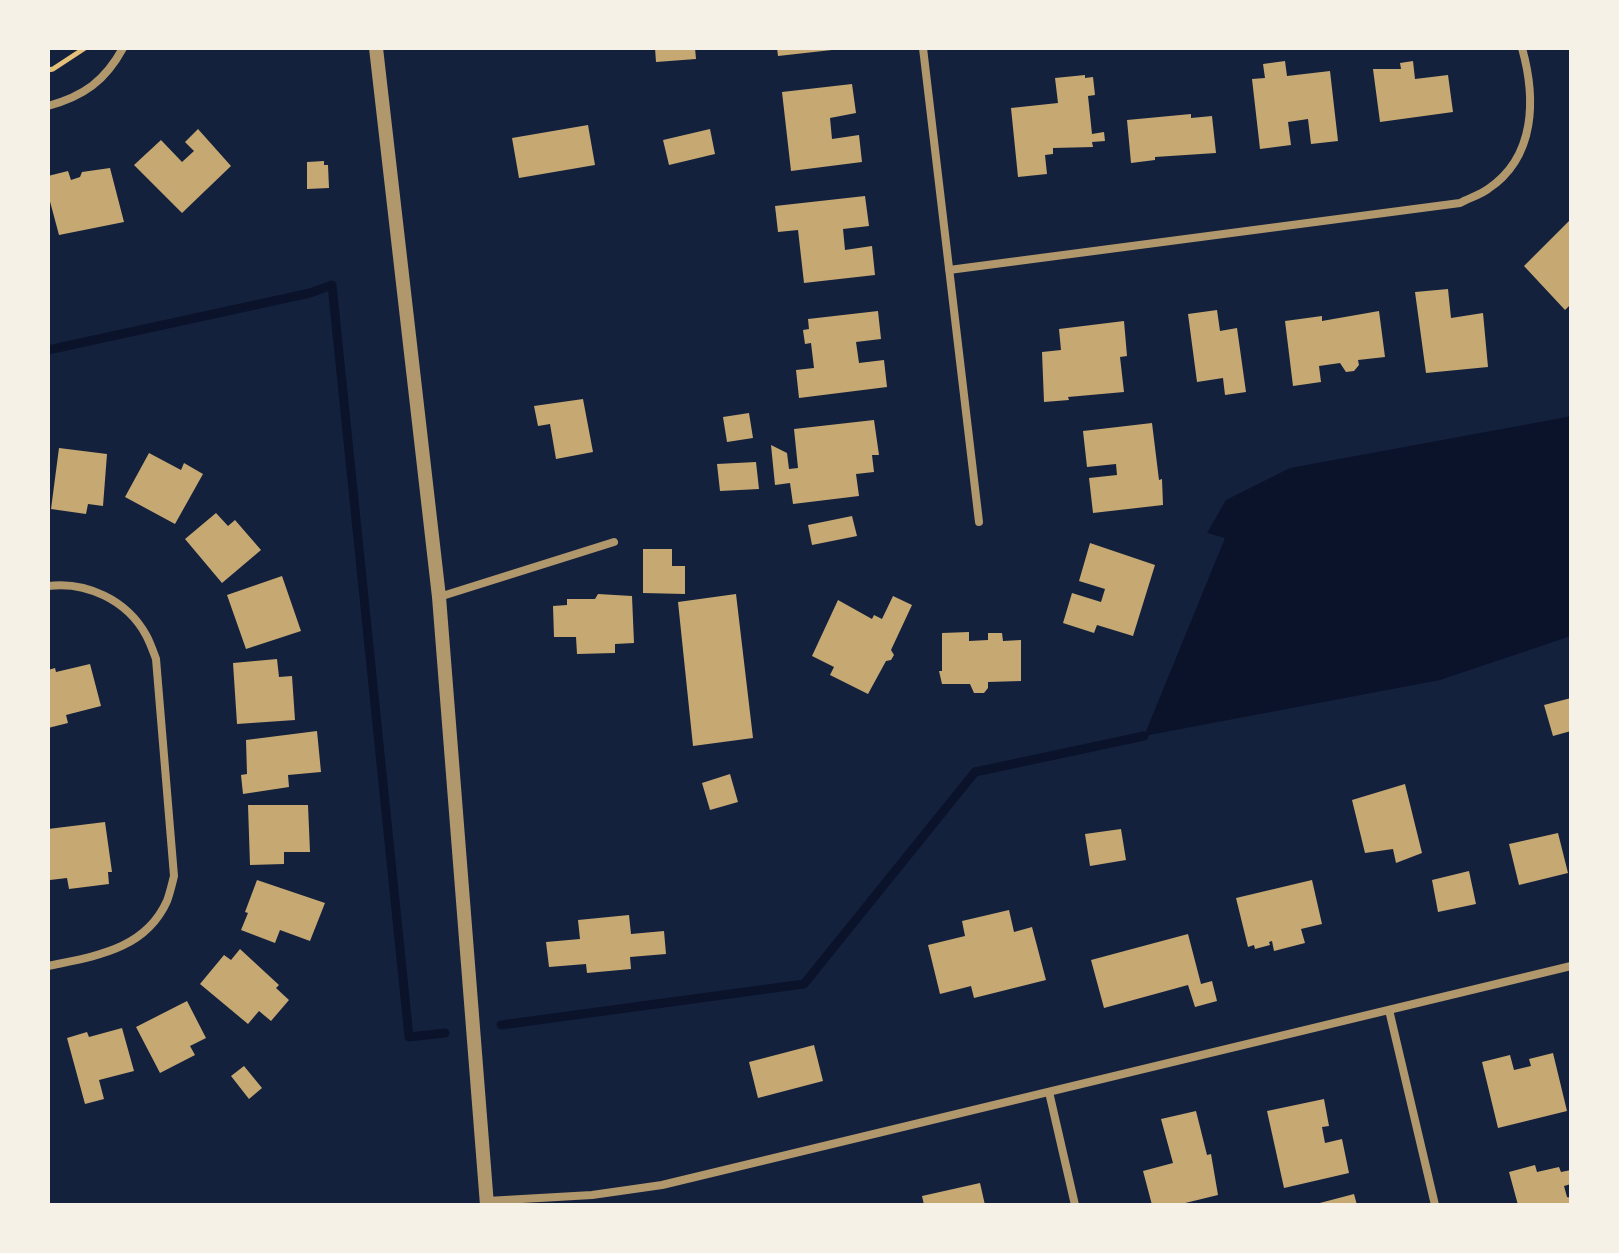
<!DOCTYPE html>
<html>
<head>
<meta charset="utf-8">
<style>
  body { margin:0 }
  #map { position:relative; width:1619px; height:1253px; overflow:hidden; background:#14213d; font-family:Overpass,sans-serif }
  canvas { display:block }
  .frame { position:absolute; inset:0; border:50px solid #f6f1e7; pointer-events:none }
</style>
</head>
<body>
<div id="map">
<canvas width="1619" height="1253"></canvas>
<div class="frame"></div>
</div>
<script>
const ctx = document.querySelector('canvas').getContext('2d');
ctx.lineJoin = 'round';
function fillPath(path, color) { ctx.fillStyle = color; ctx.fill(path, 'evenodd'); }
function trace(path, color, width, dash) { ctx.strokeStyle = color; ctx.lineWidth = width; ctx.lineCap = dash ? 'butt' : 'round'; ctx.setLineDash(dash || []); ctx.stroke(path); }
fillPath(new Path2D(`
  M 1571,414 L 1571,636 L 1440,680 L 1144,736 L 1225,538 L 1207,533 L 1226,500 L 1290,468 L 1567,417 Z`), '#0b132b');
trace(new Path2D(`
  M 48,350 L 310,293 L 332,285 L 409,1037 L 445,1033
  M 501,1025 L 804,984 L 975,772 L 1144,736`), '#0b132b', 9);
fillPath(new Path2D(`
  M 655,48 L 695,48 L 696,59 L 656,62 Z
  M 777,48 L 832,48 L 832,50 L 778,56 Z
  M 1285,61 L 1287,76 L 1330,71 L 1338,141 L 1311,144 L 1308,119 L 1288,122 L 1291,145 L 1260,149 L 1252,79 L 1265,78 L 1263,64 Z
  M 1413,61 L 1415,79 L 1448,75 L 1453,112 L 1380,122 L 1373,69 L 1401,69 L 1400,63 Z
  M 1085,75 L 1085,78 L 1093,77 L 1095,95 L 1088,96 L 1092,134 L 1104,132 L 1105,141 L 1092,142 L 1093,147 L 1053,148 L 1053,154 L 1045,155 L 1047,174 L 1018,177 L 1011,108 L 1058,103 L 1055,78 Z
  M 852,84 L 856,113 L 830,118 L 832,139 L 859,135 L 862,162 L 791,171 L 782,92 Z
  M 1191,114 L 1191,118 L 1212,116 L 1216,153 L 1155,157 L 1155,160 L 1131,163 L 1127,120 Z
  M 588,125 L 595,165 L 519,178 L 512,138 Z
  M 198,129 L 231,166 L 182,213 L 134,165 L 161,140 L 182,162 L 194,151 L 185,142 Z
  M 710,129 L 715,154 L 669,165 L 663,140 Z
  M 324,161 L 324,165 L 328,165 L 329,188 L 307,189 L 307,162 Z
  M 110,168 L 124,222 L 59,235 L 48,194 L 48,176 L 68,171 L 71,180 L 80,177 L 82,172 Z
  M 865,196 L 869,226 L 843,229 L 845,250 L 872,246 L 875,275 L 804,283 L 798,230 L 778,232 L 775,206 Z
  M 1571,219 L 1571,304 L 1565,310 L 1524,266 Z
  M 1448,289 L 1451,318 L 1483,313 L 1488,367 L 1426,373 L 1415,292 Z
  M 1217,310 L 1220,331 L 1237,328 L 1246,392 L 1225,395 L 1223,378 L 1197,382 L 1188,314 Z
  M 878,311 L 881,339 L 856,342 L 859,363 L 884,360 L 887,387 L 799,398 L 796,370 L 814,368 L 811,343 L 805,344 L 803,330 L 809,329 L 808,319 Z
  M 1379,311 L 1385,357 L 1358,360 L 1359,365 L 1354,371 L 1346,372 L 1340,363 L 1319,366 L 1321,382 L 1293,386 L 1285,321 L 1322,316 L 1322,321 Z
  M 1124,321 L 1127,356 L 1120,357 L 1124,392 L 1068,397 L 1069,400 L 1044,402 L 1042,352 L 1061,350 L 1059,329 Z
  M 583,399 L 593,452 L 556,459 L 550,424 L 538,426 L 534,406 Z
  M 749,413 L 753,438 L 727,442 L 723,417 Z
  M 874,420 L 879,455 L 872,455 L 874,472 L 856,474 L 859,496 L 793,504 L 790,483 L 775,485 L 771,445 L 787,453 L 789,469 L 798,468 L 794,429 Z
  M 1152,423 L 1159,480 L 1162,479 L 1163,505 L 1093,513 L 1089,478 L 1117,475 L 1116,464 L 1087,467 L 1083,431 Z
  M 59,448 L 107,454 L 103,506 L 88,504 L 86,514 L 51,509 Z
  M 149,453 L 181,470 L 184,463 L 203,474 L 175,524 L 125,497 Z
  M 756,462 L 759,489 L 720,491 L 717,464 Z
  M 216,513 L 228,526 L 235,520 L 261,550 L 222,583 L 185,539 Z
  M 852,516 L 857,536 L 812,545 L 808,525 Z
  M 1090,543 L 1155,565 L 1133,636 L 1097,625 L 1094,633 L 1063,623 L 1072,593 L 1101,602 L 1105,589 L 1079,581 Z
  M 643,549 L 672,549 L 672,566 L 685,566 L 685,594 L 643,593 Z
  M 282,576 L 301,631 L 246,649 L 227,595 Z
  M 598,594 L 632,596 L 634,643 L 615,644 L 615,653 L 577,654 L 576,637 L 554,637 L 553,606 L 567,605 L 567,599 L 595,599 Z
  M 736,594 L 753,738 L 693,746 L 678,602 Z
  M 893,596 L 912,605 L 891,650 L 894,655 L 891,660 L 886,661 L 868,694 L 830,675 L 834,667 L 812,656 L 838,600 L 872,619 L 874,615 L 882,619 Z
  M 969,632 L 969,641 L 988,640 L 988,633 L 1002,633 L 1003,641 L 1021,640 L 1021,681 L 988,682 L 988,688 L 984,693 L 974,693 L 970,684 L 942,684 L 939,671 L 942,671 L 942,633 Z
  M 277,659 L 279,677 L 292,676 L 295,720 L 237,724 L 233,663 Z
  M 90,664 L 101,706 L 66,715 L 68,723 L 48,728 L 48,670 L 55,668 L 56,672 Z
  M 1571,698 L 1571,731 L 1553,736 L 1544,705 Z
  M 317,731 L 321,772 L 288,775 L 289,787 L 243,794 L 241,775 L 247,774 L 246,740 Z
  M 730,774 L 738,802 L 710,810 L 702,783 Z
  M 1405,784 L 1422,853 L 1396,863 L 1393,849 L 1365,853 L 1352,800 Z
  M 248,805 L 308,805 L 310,852 L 284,852 L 284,864 L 250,865 Z
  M 105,822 L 112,872 L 108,872 L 109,884 L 69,889 L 67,878 L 50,880 L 48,829 Z
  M 1121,829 L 1126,860 L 1090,866 L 1085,834 Z
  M 1558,833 L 1568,873 L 1519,885 L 1509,844 Z
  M 1469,871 L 1476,904 L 1438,912 L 1432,880 Z
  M 257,880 L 325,903 L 310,941 L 280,930 L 275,943 L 241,930 L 248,913 L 245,912 Z
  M 1312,880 L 1322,924 L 1301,929 L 1305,943 L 1274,951 L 1272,941 L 1269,942 L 1270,945 L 1255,949 L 1254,945 L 1248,947 L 1236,898 Z
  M 1009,910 L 1014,932 L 1032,927 L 1046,980 L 974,998 L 971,986 L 940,994 L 928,945 L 965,936 L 962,921 Z
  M 629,915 L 631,934 L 664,931 L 666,954 L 630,957 L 631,969 L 587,973 L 586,964 L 549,967 L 546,942 L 580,939 L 578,920 Z
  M 1188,934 L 1201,984 L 1212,981 L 1217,1001 L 1195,1007 L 1188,985 L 1104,1008 L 1091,960 Z
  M 240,949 L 279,985 L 276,988 L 289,1000 L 271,1021 L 259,1011 L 248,1024 L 200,984 L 224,955 L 231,960 Z
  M 187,1001 L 206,1038 L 190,1046 L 195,1055 L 160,1073 L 136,1027 Z
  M 122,1028 L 134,1071 L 99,1080 L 104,1099 L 85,1104 L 67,1038 L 87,1032 L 89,1037 Z
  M 814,1045 L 823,1081 L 758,1098 L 749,1062 Z
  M 1553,1053 L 1567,1111 L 1498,1128 L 1482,1062 L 1510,1055 L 1514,1070 L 1531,1066 L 1529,1059 Z
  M 244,1066 L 262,1088 L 249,1099 L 231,1076 Z
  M 1324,1099 L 1329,1126 L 1322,1127 L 1325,1143 L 1342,1139 L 1349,1173 L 1284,1188 L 1267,1111 Z
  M 1196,1111 L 1207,1155 L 1211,1154 L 1218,1195 L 1177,1205 L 1152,1205 L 1143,1171 L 1173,1163 L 1161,1119 Z
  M 1535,1165 L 1537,1172 L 1559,1167 L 1561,1172 L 1571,1170 L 1571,1184 L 1564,1186 L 1567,1197 L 1571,1198 L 1571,1205 L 1518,1205 L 1509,1172 Z
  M 980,1183 L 985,1205 L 924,1205 L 922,1196 Z
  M 1354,1194 L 1357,1205 L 1316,1205 L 1316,1204 Z`), '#c6a872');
trace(new Path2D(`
  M 48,70 L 53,69 L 85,48`), '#e5c07b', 5);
trace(new Path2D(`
  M 923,48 L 979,522
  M 48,106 C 84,96 105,81 123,48
  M 949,270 L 1460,203 C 1469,198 1480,195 1488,189 C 1536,157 1536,98 1522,48
  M 48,586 C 86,581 127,600 146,635 C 150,642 153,651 156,659 L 174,876 C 172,884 170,893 167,901 C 145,950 95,956 48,966
  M 439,597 L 614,542
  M 1389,1010 L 1435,1205
  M 1049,1092 L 1075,1205
  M 487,1201 L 592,1195 L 662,1185 L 1571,966`), '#b1986c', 8);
trace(new Path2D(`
  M 376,48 L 439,597 L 487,1205`), '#b1986c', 14);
</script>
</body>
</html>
